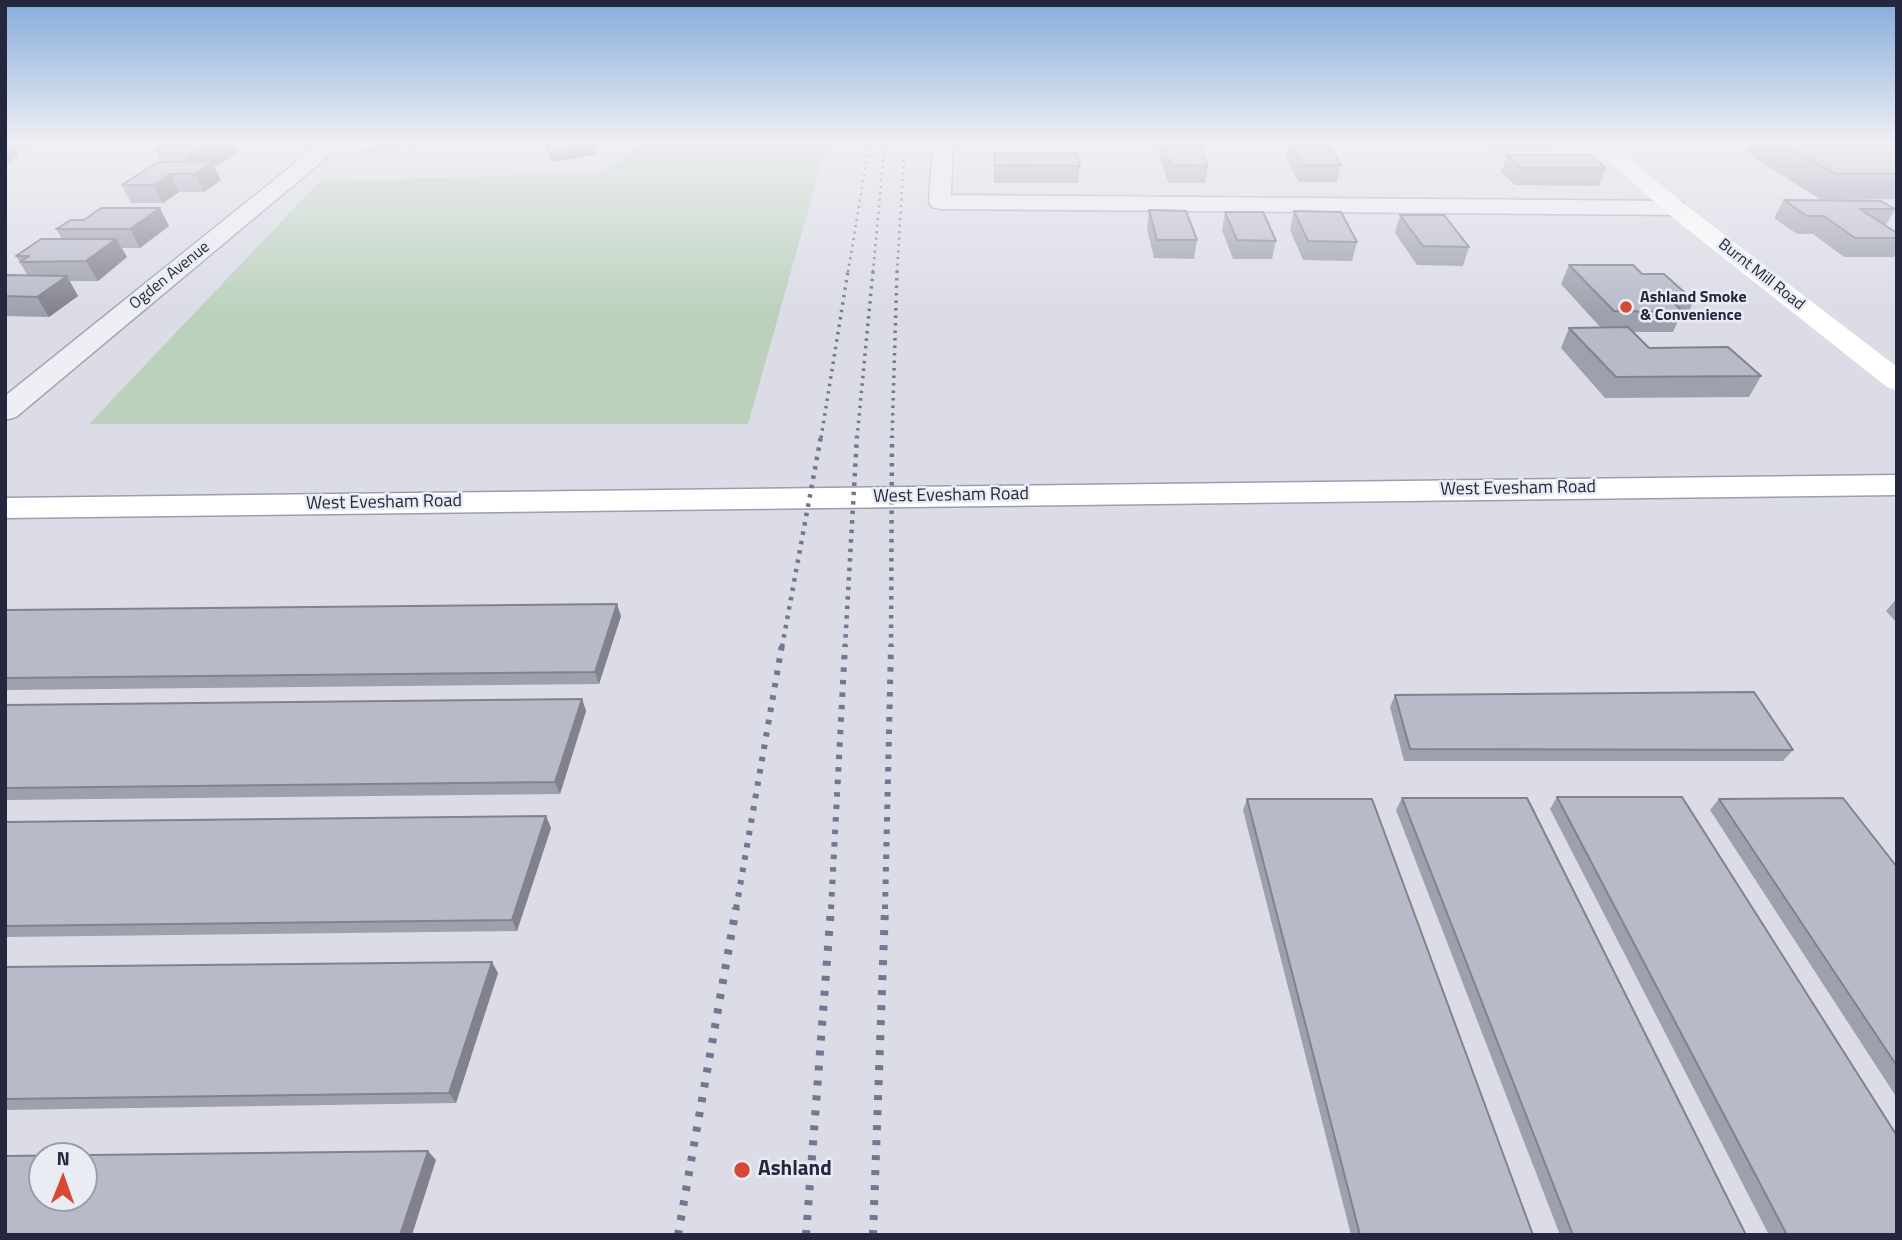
<!DOCTYPE html>
<html>
<head>
<meta charset="utf-8">
<style>
  body { margin:0 }
  #map { position:relative; width:1902px; height:1240px; overflow:hidden; background:#dbdce6; font-family:"Titillium Web",sans-serif }
  canvas { display:block }
  .frame { position:absolute; inset:0; border:7px solid #24273d; pointer-events:none }
  .north { position:absolute; left:28px; top:1142px; width:70px; height:70px; box-sizing:border-box; background:#eaecf4; border:2px solid #9b9dab; border-radius:50%; rotate:1deg; font-size:19px; font-weight:700; line-height:28px; text-align:center; color:#24273d }
  .north::after { content:''; display:block; margin:auto; width:24px; height:32px; background:#d64936; clip-path:polygon(50% 0,100% 100%,50% 72%,0 100%) }
</style>
</head>
<body>
<div id="map">
<canvas width="1902" height="1240"></canvas>
<div class="frame"></div>
<div class="north">N</div>
</div>
<script>
const ctx = document.querySelector('canvas').getContext('2d');
ctx.lineJoin = 'round';
function fillPath(path, color) { ctx.fillStyle = color; ctx.fill(path, 'evenodd'); }
function trace(path, color, width, dash) { ctx.strokeStyle = color; ctx.lineWidth = width; ctx.lineCap = dash ? 'butt' : 'round'; ctx.setLineDash(dash || []); ctx.stroke(path); }
function write(font, color, halo, rows, align = 'center') {
  ctx.font = font + ' "Titillium Web",sans-serif'; ctx.lineWidth = 5; ctx.setLineDash([]); ctx.textBaseline = 'middle'; ctx.strokeStyle = halo; ctx.fillStyle = color; for (const [text, x, y, turn = 0] of rows) {
    ctx.save(); ctx.translate(x, y); ctx.rotate((+turn || 0) * Math.PI / 180); ctx.textAlign = isNaN(turn) ? turn : align; if (halo) ctx.strokeText(text, 0, 0); ctx.fillText(text, 0, 0); ctx.restore();
  }
}
fillPath(new Path2D(`
  M 644,140 L 828,140 L 748,424 L 89,424 L 319,182 L 605,172 Z`), '#bbd1bc');
const minor = new Path2D(`
  M 324,140 L 430,140 L 420,146 L 332,153 L 16,417 L 5,420 L 5,396 Z
  M 933,140 L 953,140 L 951,195 L 1675,201 L 1683,203 L 1686,208 L 1683,213 L 1675,215 L 940,209 L 932,207 L 929,202 Z`);
const primary = new Path2D(`
  M 1897,475 L 1897,495 L 5,518 L 5,498 Z`);
trace(minor, '#a4a6b3', 3);
trace(primary, '#9a9db3', 3);
fillPath(minor, '#eeeef5');
fillPath(new Path2D(`
  M 1585,140 L 1607,140 L 1683,203 L 1897,367 L 1897,390 L 1887,387 L 1667,213 Z`), '#fff');
fillPath(primary, '#fff');
trace(new Path2D(`
  M 848,272 L 870,140
  M 873,272 L 885,140
  M 897,272 L 905,140`), '#737791', 2.5, [2, 4.5]);
trace(new Path2D(`
  M 821,438 L 848,271
  M 857,438 L 873,271
  M 892,438 L 897,271`), '#737791', 3.5, [2.5, 5]);
trace(new Path2D(`
  M 782,647 L 821,436
  M 845,647 L 857,436
  M 891,647 L 892,436`), '#737791', 4.5, [3.5, 6]);
trace(new Path2D(`
  M 736,909 L 782,645
  M 831,909 L 845,645
  M 885,909 L 891,645`), '#737791', 6, [4.5, 8]);
trace(new Path2D(`
  M 678,1235 L 736,908
  M 806,1235 L 831,908
  M 873,1235 L 885,908`), '#737791', 8, [5, 10]);
fillPath(new Path2D(`
  M 5,140 L 43,140 L 33,146 L 5,146 Z
  M 170,140 L 278,140 L 271,145 L 235,145 L 238,152 L 219,165 L 214,166 L 221,180 L 204,192 L 179,192 L 163,203 L 131,203 L 122,185 L 161,162 L 155,149 Z
  M 991,140 L 1049,140 L 991,141 Z
  M 1159,140 L 1197,140 L 1208,166 L 1205,183 L 1168,183 L 1158,152 Z
  M 1480,140 L 1556,140 L 1553,149 L 1490,149 Z
  M 1752,140 L 1897,140 L 1897,199 L 1821,200 L 1746,152 Z
  M 544,141 L 594,147 L 596,155 L 552,162 L 546,150 Z
  M 1305,141 L 1341,165 L 1337,182 L 1299,182 L 1286,160 L 1290,143 L 1305,143 Z
  M 994,153 L 1080,166 L 1078,183 L 994,183 Z
  M 1507,155 L 1606,168 L 1599,186 L 1515,185 L 1501,172 Z
  M 1784,200 L 1895,209 L 1886,225 L 1897,233 L 1897,252 L 1894,257 L 1844,257 L 1813,234 L 1797,234 L 1774,218 Z
  M 1149,210 L 1197,240 L 1194,259 L 1154,258 L 1147,229 Z
  M 1294,211 L 1357,242 L 1352,261 L 1303,260 L 1290,230 Z
  M 1225,212 L 1276,241 L 1272,259 L 1233,259 L 1222,230 Z
  M 1400,215 L 1469,247 L 1463,266 L 1417,265 L 1395,233 Z
  M 169,226 L 140,248 L 122,248 L 127,257 L 98,281 L 69,281 L 78,296 L 49,317 L 5,316 L 5,275 L 28,276 L 16,256 L 62,239 L 56,229 Z
  M 1569,265 L 1642,274 L 1694,301 L 1684,321 L 1678,321 L 1673,332 L 1633,332 L 1649,348 L 1761,376 L 1749,397 L 1605,398 L 1561,348 L 1569,328 L 1601,328 L 1561,284 Z
  M 1897,598 L 1897,623 L 1886,611 Z
  M 5,610 L 621,616 L 599,684 L 5,690 Z
  M 1395,695 L 1793,750 L 1783,761 L 1404,761 L 1390,707 Z
  M 582,699 L 586,711 L 560,794 L 5,800 L 5,705 Z
  M 1557,797 L 1897,1235 L 1769,1235 L 1550,809 Z
  M 1402,798 L 1746,1235 L 1560,1235 L 1396,810 Z
  M 1247,799 L 1533,1235 L 1351,1235 L 1243,810 Z
  M 1719,799 L 1897,867 L 1897,1098 L 1710,810 Z
  M 546,816 L 551,828 L 517,931 L 5,937 L 5,822 Z
  M 5,967 L 498,973 L 456,1103 L 5,1110 Z`), '#9ea0ad');
fillPath(new Path2D(`
  M 30,140 L 43,140 L 33,146 Z
  M 223,140 L 233,140 L 238,152 L 219,165 L 214,166 L 221,180 L 204,192 L 187,154 Z
  M 268,140 L 278,140 L 271,145 Z
  M 14,147 L 19,156 L 5,164 L 5,152 Z
  M 594,147 L 596,155 L 552,162 L 550,153 Z
  M 170,174 L 179,192 L 163,203 L 154,185 Z
  M 160,208 L 169,226 L 140,248 L 130,229 Z
  M 116,239 L 127,257 L 98,281 L 86,261 Z
  M 67,276 L 78,296 L 49,317 L 37,297 Z
  M 617,604 L 621,616 L 599,684 L 595,672 Z
  M 582,699 L 586,711 L 560,794 L 555,782 Z
  M 546,816 L 551,828 L 517,931 L 512,920 Z
  M 492,962 L 498,973 L 456,1103 L 449,1093 Z
  M 428,1151 L 436,1160 L 412,1235 L 400,1235 Z`), '#81828d');
const building = new Path2D(`
  M 170,140 L 223,140 L 211,148 L 187,154 L 165,154 L 155,149 Z
  M 551,140 L 590,140 L 594,147 L 550,153 L 544,141 Z
  M 1161,140 L 1197,140 L 1208,166 L 1170,165 Z
  M 1777,140 L 1897,140 L 1897,174 L 1836,174 Z
  M 1305,141 L 1325,141 L 1341,165 L 1303,165 L 1290,143 L 1307,143 Z
  M 5,147 L 14,147 L 5,152 Z
  M 994,153 L 1077,153 L 1080,166 L 994,165 Z
  M 1507,155 L 1590,155 L 1606,168 L 1521,168 Z
  M 157,162 L 213,162 L 195,174 L 170,174 L 154,185 L 122,185 Z
  M 1784,200 L 1881,201 L 1895,209 L 1860,209 L 1897,233 L 1897,238 L 1855,238 L 1824,216 L 1807,216 Z
  M 101,208 L 160,208 L 130,229 L 56,229 L 71,220 L 84,220 Z
  M 1149,210 L 1186,211 L 1197,240 L 1157,240 Z
  M 1294,211 L 1341,212 L 1357,242 L 1308,241 Z
  M 1225,212 L 1263,212 L 1276,241 L 1237,240 Z
  M 1400,215 L 1444,215 L 1469,247 L 1423,246 Z
  M 41,239 L 116,239 L 86,261 L 20,262 L 29,256 L 16,256 Z
  M 1569,265 L 1633,265 L 1642,274 L 1664,274 L 1694,301 L 1672,301 L 1683,312 L 1614,311 Z
  M 5,275 L 67,276 L 37,297 L 5,296 Z
  M 1628,327 L 1649,348 L 1728,347 L 1761,376 L 1616,377 L 1569,328 Z
  M 617,604 L 595,672 L 5,678 L 5,610 Z
  M 1754,692 L 1793,750 L 1410,749 L 1395,695 Z
  M 582,699 L 555,782 L 5,788 L 5,705 Z
  M 1557,797 L 1682,797 L 1897,1136 L 1897,1235 L 1787,1235 Z
  M 1402,798 L 1527,798 L 1746,1235 L 1573,1235 Z
  M 1843,798 L 1897,867 L 1897,1066 L 1719,799 Z
  M 1247,799 L 1372,799 L 1533,1235 L 1360,1235 Z
  M 546,816 L 512,920 L 5,926 L 5,822 Z
  M 492,962 L 449,1093 L 5,1099 L 5,967 Z
  M 428,1151 L 400,1235 L 5,1235 L 5,1156 ZM 42,1156 L 84,1156 L 84,1198 L 42,1198 Z`);
fillPath(building, '#b8bac9');
trace(building, '#81828d', 2);
const sky = ctx.createLinearGradient(0, 0, 0, 314);
sky.addColorStop(0, '#86acdc');
sky.addColorStop(0.45, '#efeff4');
sky.addColorStop(1, '#efeff400');
ctx.fillStyle = sky;
ctx.fillRect(0, 0, 1902, 314);
for (const [x, y, r, color] of [
  [1626,307,7,"#d64936"],
  [742,1170,9,"#d64936"]
]) { const dot = new Path2D(); dot.arc(x, y, r, 0, 2 * Math.PI); ctx.fillStyle = color; ctx.fill(dot); trace(dot, '#eaecf4', 2.5); }
write('16px', '#24273d', '#eaecf4', [
  ["Burnt Mill Road",1761,275,38],
  ["Ogden Avenue",170,276,-39]
]);
write('bold 16px', '#24273d', '#eaecf4', [
  ["Ashland Smoke",1640,298],
  ["& Convenience",1640,316]
], 'left');
write('18px', '#24273d', '#eaecf4', [
  ["West Evesham Road",1518,489,-1],
  ["West Evesham Road",951,496,-1],
  ["West Evesham Road",384,503,-1]
]);
write('bold 21px', '#24273d', '#eaecf4', [
  ["Ashland",758,1170]
], 'left');
</script>
</body>
</html>
